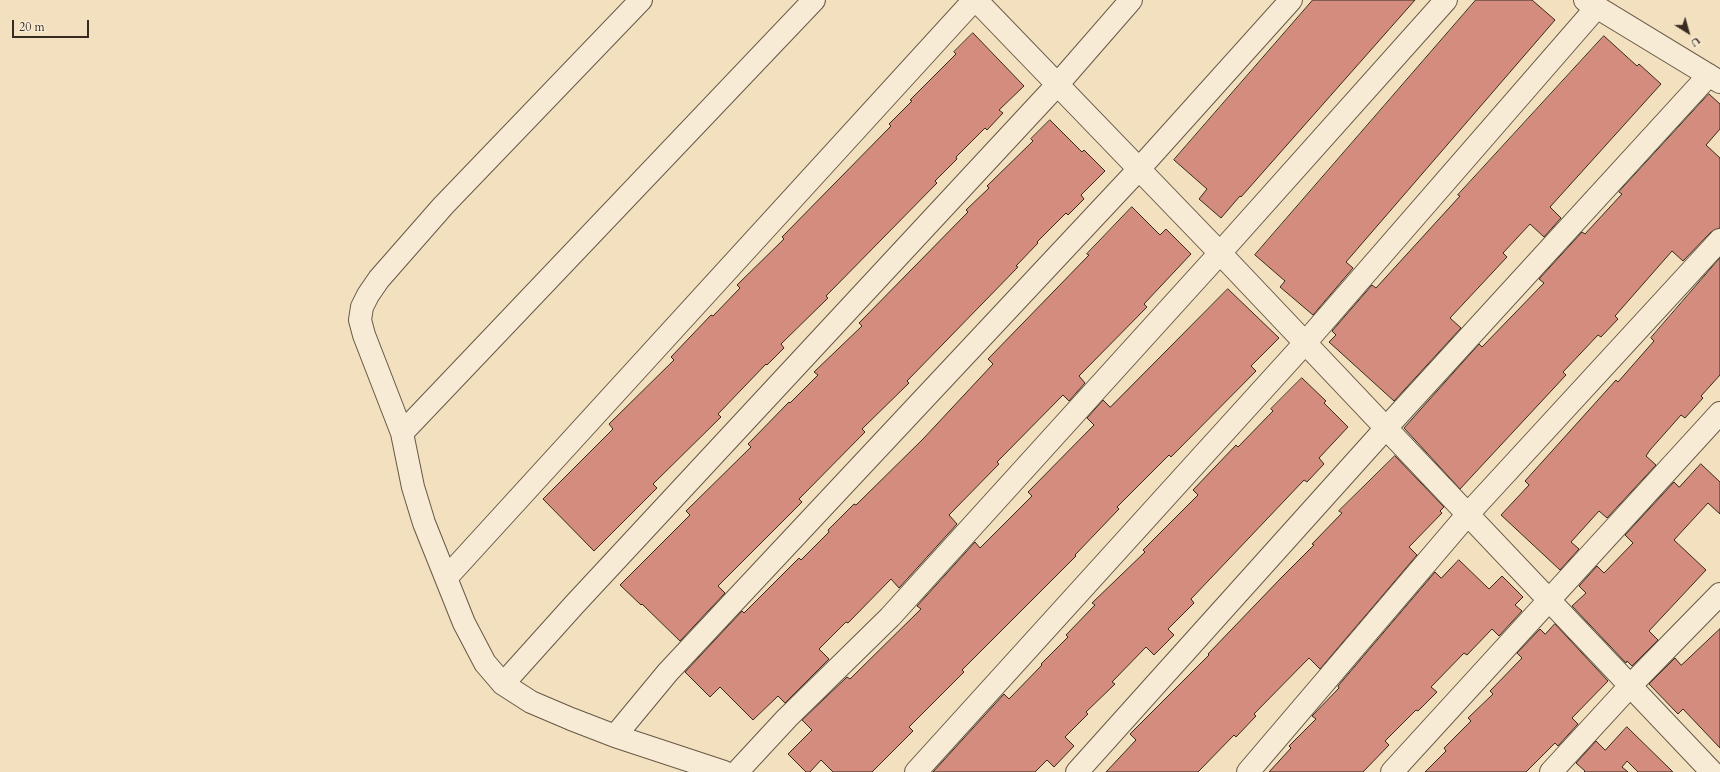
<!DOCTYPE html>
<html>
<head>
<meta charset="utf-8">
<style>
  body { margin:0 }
  #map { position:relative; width:1720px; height:772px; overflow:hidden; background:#f3e0bf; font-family:Cardo,serif }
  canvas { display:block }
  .north { position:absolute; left:1668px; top:12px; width:40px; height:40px; -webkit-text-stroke:3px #f7ebd5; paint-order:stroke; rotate:143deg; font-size:11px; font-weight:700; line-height:16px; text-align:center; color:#362b1e }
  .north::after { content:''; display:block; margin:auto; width:14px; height:18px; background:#362b1e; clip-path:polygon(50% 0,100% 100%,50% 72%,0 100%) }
  .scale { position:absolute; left:12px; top:20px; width:77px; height:18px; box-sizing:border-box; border:2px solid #362b1e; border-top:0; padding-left:5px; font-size:12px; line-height:14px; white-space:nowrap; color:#362b1e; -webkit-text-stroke:3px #f7ebd5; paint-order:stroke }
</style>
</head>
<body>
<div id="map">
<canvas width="1720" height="772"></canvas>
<div class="north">U</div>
<div class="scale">20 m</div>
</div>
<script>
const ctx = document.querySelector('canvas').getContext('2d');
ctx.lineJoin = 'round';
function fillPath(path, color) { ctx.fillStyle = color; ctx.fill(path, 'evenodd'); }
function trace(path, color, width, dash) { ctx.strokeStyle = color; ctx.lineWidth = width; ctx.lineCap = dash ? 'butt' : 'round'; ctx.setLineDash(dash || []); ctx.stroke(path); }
const building = new Path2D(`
  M 1313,0 L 1415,0 L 1241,197 L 1240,196 L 1221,218 L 1199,199 L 1207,189 L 1174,160 Z
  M 1476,0 L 1532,0 L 1555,20 L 1346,262 L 1353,268 L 1313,315 L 1280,287 L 1285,281 L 1255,255 Z
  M 973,33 L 1024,86 L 999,110 L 1003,113 L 987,130 L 985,128 L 956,157 L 957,159 L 935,181 L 937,183 L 826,296 L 828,298 L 781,344 L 784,348 L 767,365 L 766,364 L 718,414 L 721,417 L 653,484 L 657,488 L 594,551 L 543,499 L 613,429 L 609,424 L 674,360 L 671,357 L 711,315 L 713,316 L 740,288 L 737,285 L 784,239 L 782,237 L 891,126 L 889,124 L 912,101 L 910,100 L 956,54 L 954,52 Z
  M 1604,36 L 1637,66 L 1639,64 L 1661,84 L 1550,207 L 1561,218 L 1544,237 L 1530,224 L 1503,253 L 1507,257 L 1450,318 L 1461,328 L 1394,401 L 1329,342 L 1336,335 L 1332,331 L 1372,285 L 1376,288 L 1460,196 L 1458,195 Z
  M 1709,94 L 1720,104 L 1720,129 L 1706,145 L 1720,158 L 1720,228 L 1711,232 L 1683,261 L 1672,251 L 1615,316 L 1618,319 L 1601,337 L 1598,335 L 1563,372 L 1566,375 L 1460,489 L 1404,428 L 1479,344 L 1482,347 L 1544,283 L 1539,279 L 1582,232 L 1585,234 L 1622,194 L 1619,192 Z
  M 1050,120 L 1082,152 L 1084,150 L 1105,171 L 1081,195 L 1084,199 L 1068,215 L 1066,213 L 1037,242 L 1038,243 L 1016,266 L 1018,267 L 907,381 L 909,383 L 862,429 L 865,432 L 799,499 L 802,502 L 718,586 L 725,593 L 680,641 L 642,604 L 641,605 L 620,585 L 690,515 L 686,511 L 751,447 L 748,444 L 789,402 L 790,403 L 818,375 L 814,372 L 862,326 L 859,323 L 968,212 L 966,210 L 989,188 L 987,186 L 1033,141 L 1031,139 Z
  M 1132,207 L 1160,235 L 1166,229 L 1191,254 L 1144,304 L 1147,307 L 1079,376 L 1085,383 L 1069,401 L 1063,395 L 997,462 L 999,464 L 949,515 L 957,524 L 899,588 L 891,579 L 848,623 L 846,622 L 819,649 L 829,659 L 785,703 L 778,696 L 753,720 L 720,687 L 710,697 L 685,672 L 742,611 L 744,613 L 799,558 L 801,560 L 829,532 L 828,530 L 854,504 L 856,505 L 923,439 L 993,364 L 988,359 L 1089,255 L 1087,254 Z
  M 1720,258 L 1720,375 L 1701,396 L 1703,398 L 1685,418 L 1681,415 L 1650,450 L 1646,456 L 1656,465 L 1607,518 L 1599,511 L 1571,542 L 1579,549 L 1560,570 L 1501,515 L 1529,485 L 1525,481 L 1616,380 L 1618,382 L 1654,341 L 1651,338 Z
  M 1228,289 L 1279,338 L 1251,366 L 1256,371 L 1171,457 L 1169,455 L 1117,507 L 1119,509 L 1075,555 L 1076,556 L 962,670 L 964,672 L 909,727 L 913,731 L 872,772 L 833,772 L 821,760 L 810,772 L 806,772 L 788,754 L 812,730 L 802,720 L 847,677 L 850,679 L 921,609 L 917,606 L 975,542 L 980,548 L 1032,496 L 1028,492 L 1094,425 L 1087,418 L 1103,400 L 1110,407 Z
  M 1302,378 L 1326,401 L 1324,403 L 1348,427 L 1319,458 L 1324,464 L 1307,482 L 1304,480 L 1191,599 L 1194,603 L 1168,629 L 1174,635 L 1154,655 L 1146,647 L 1112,682 L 1115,684 L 1086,712 L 1088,714 L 1065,737 L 1074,746 L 1054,767 L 1047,760 L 1035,772 L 933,772 L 1004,694 L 1009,699 L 1042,665 L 1041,664 L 1068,637 L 1066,635 L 1095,605 L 1092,603 L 1145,552 L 1143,550 L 1198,495 L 1193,490 L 1236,445 L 1238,447 L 1273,411 L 1271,409 Z
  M 1395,456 L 1444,507 L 1440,511 L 1442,513 L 1409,547 L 1417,555 L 1320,669 L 1309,658 L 1254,714 L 1256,716 L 1236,737 L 1234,735 L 1198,772 L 1106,772 L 1136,740 L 1130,734 L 1209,655 L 1208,654 L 1281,578 L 1314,545 L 1312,544 L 1342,513 L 1339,511 Z
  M 1701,464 L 1720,482 L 1720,514 L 1708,503 L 1674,540 L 1706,570 L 1649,631 L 1658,640 L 1632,666 L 1627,661 L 1626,663 L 1572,606 L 1586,593 L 1579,586 L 1597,566 L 1604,573 L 1633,543 L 1625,535 L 1674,482 L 1679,487 Z
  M 1459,560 L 1489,589 L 1502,576 L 1523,597 L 1515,605 L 1522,611 L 1499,636 L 1492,629 L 1467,655 L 1464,653 L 1431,687 L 1437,692 L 1418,711 L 1416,710 L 1385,741 L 1389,745 L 1363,772 L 1269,772 L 1291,748 L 1289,746 L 1316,719 L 1312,716 L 1339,688 L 1338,686 L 1435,572 L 1441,578 Z
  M 1555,624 L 1608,681 L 1572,718 L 1578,724 L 1558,746 L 1555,743 L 1526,772 L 1425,772 L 1446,751 L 1444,748 L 1471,721 L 1468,718 L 1493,694 L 1490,691 L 1522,658 L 1517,653 L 1540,629 L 1545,634 Z
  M 1720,629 L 1720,748 L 1683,709 L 1678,714 L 1649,684 L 1675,658 L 1681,665 Z
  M 1627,727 L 1673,772 L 1638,772 L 1627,761 L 1622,767 L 1628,772 L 1584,772 L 1585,771 L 1576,763 L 1596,741 L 1605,750 Z`);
fillPath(building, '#d38c7e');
trace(building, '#362b1e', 1);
const minor = new Path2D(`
  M 641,0 L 443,206 L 379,279 L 368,295 L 362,307 L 360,320 L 364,335 L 402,433 L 413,487 L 424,523 L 464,623 L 485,663 L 503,684 L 531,702 L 571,719 L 615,736 L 724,772
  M 976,0 L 1220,253 L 1712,772
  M 1585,0 L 1720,82
  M 402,433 L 814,0
  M 447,577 L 974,0
  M 503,684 L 574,605 L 1057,85 L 1131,0
  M 615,736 L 668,672 L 1139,169 L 1291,0
  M 737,772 L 787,718 L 890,617 L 1220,253 L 1446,0
  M 916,772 L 1305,343 L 1597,7
  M 1077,772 L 1386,428 L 1709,75
  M 1248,772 L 1468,514 L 1720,240
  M 1392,772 L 1720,413
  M 1551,772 L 1630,686 L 1720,594`);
trace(minor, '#655846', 24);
trace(minor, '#f7ebd5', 22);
</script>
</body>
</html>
